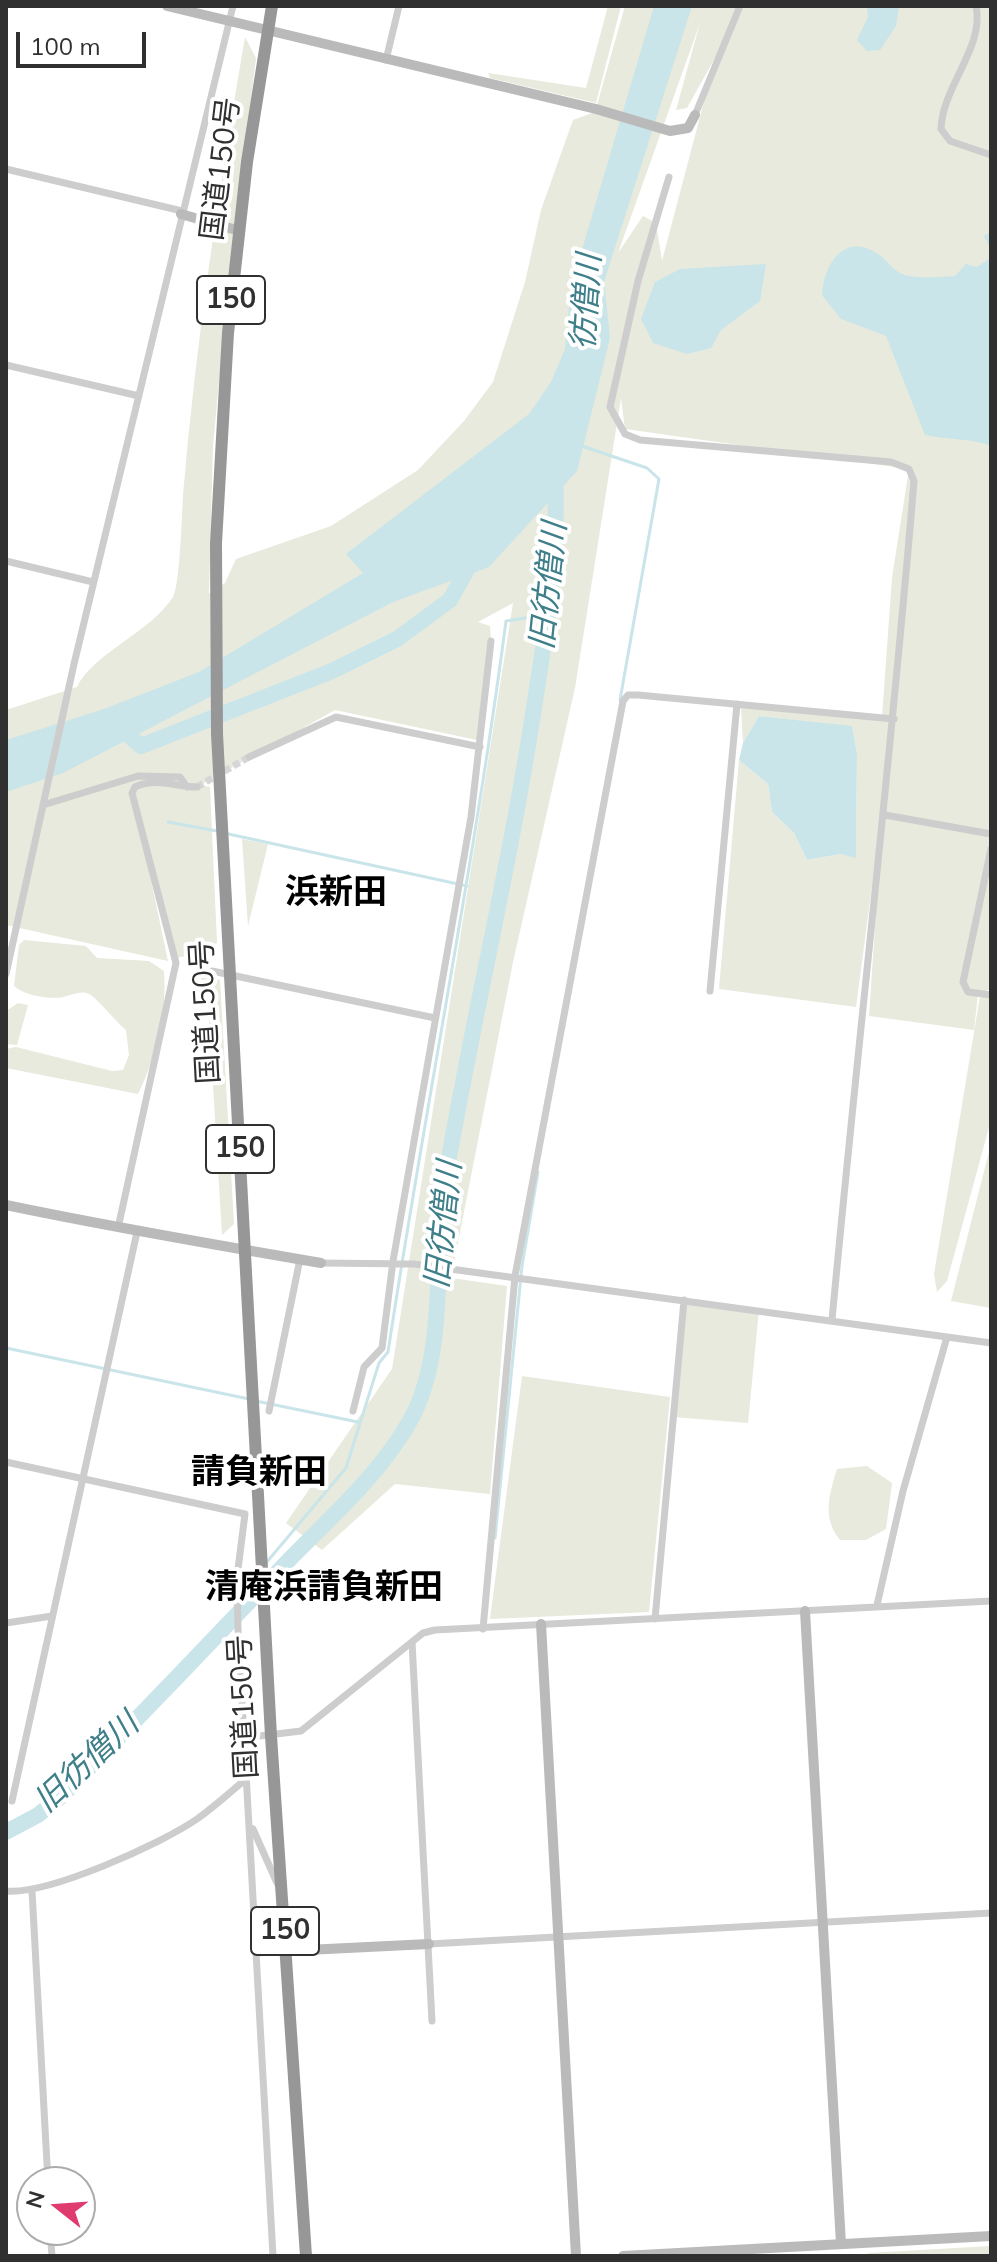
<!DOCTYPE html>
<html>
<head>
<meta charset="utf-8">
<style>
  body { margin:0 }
  #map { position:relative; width:997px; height:2262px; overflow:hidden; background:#fff; font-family:Mulish,sans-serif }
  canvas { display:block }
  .frame { position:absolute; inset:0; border:8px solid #303030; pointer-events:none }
  .north { position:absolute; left:16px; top:2166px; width:80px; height:80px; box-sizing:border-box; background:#fff; border:2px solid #acacac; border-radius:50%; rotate:287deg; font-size:22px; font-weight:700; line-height:32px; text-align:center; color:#303030 }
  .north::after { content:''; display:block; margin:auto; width:28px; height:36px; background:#df3b6f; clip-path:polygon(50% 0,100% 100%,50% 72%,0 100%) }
  .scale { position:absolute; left:16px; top:32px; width:130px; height:36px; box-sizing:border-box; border:4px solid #303030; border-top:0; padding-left:10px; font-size:24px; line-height:28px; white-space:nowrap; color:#303030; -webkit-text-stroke:6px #fff; paint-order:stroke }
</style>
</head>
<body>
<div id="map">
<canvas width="997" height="2262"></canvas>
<div class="frame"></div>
<div class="north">N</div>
<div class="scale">100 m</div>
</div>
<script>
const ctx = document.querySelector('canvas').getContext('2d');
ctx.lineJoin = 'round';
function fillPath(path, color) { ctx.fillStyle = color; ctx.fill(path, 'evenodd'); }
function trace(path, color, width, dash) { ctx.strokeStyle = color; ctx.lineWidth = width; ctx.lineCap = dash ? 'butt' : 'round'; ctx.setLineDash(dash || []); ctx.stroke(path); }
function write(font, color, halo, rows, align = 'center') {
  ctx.font = font + ' Mulish,"Noto Sans JP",sans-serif'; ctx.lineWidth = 8; ctx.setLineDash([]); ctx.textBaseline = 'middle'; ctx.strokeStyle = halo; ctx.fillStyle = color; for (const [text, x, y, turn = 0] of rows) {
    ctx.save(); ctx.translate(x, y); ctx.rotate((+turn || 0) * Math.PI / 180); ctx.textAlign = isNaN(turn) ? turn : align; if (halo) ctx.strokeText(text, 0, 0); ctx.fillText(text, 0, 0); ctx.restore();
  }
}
fillPath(new Path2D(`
  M 608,6 L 621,6 L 596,103 L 490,78 L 488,73 L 586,88 Z
  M 625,6 L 991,6 L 991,989 L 978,994 L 974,1030 L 869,1016 L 884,795 L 856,1007 L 719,989 L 739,760 L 768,784 L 772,812 L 794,833 L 807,860 L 841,854 L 856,857 L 857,753 L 852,727 L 759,716 L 743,743 L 741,708 L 882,717 L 892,578 L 909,469 L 625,429 L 621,398 L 575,688 L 513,962 L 451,1278 L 507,1286 L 490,1494 L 395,1484 L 322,1550 L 286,1523 L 392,1369 L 513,603 L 478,622 L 490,626 L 491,641 L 477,740 L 335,710 L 201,785 L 210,787 L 217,943 L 202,953 L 176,958 L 132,790 L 168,961 L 6,925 L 6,710 L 77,687 C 93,653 150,633 173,597 C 180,586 182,513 183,495 C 196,341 219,189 245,37 L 256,58 L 229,278 L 213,445 L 209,594 L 225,583 L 236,559 L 331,526 L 418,470 L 464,421 L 493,382 L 525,282 L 541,210 L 573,120 L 595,112 ZM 700,23 L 676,110 L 687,108 L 716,56 L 662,261 L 656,223 L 643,216 L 618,253 Z
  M 242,839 L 268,844 L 248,926 Z
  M 24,940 L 86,946 L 97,958 L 149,961 L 164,971 C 167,1015 157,1055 138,1094 L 6,1068 L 6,1049 L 16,1047 L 112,1071 L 123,1070 L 129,1055 L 126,1030 C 117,1023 94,995 89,994 C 80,990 72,995 63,997 C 49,1000 24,995 14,986 L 19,945 Z
  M 196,972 L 220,980 L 234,1224 L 222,1235 L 207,986 Z
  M 980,996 L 991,996 L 991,1120 L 947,1281 L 937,1292 L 934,1274 Z
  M 18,1003 L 28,1005 L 17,1045 L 6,1044 L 6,1011 Z
  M 991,1144 L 991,1308 L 951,1301 Z
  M 684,1300 L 759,1310 L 748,1423 L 673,1417 Z
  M 522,1376 L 670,1397 L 649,1612 L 490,1619 Z
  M 867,1466 L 892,1483 L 886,1529 L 866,1540 L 840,1540 C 822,1518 829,1495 837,1469 Z
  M 991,2246 L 991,2256 L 866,2256 L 868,2253 Z`), '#e7eadc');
fillPath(new Path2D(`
  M 654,6 L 692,6 L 604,282 L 610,338 L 577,471 L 489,567 L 393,602 L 63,773 L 6,792 L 6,740 L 104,709 L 199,672 L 363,573 L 346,554 L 529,414 L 551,382 L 565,349 L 571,287 Z
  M 867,6 L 899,7 L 896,26 L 880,50 L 867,51 L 857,40 L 868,17 Z
  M 991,232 L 991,446 C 972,438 946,440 925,435 L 886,336 L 841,319 L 822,295 C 824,262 846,230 881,256 C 890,264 893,271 905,275 C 920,279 939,277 955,276 L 966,264 L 977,267 L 989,259 L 990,248 L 984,236 Z
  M 766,264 L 760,301 L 721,330 L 711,348 L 687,354 L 653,343 L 641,319 L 655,282 L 680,269 Z
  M 759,716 L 852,726 L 857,753 L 856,858 L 841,854 L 807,860 L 794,833 L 772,812 L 768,784 L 739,760 L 743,743 Z`), '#c9e5e9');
trace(new Path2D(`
  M 579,445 L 647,468 L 659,479 L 620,700
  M 168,822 L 217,831
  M 224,833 L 467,886
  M 6,1348 L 249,1399
  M 256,1401 L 358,1422
  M 495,1538 L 522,1266 L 538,1172
  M 266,1563 L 346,1468 L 379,1363 L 388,1352 C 425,1108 474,866 506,621 L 532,617 L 553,583
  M 252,1600 L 252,1569 L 259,1566`), '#c9e5e9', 3);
trace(new Path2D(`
  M 118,726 L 141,746 L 332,671 L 397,639 L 450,600 L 474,557
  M 6,1832 L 38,1815 L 63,1795 C 139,1717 214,1639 289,1560 C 331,1517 380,1474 410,1421 C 448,1353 433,1257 445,1181 C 472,1021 511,862 535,701 C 547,625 559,551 555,473`), '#c9e5e9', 16);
trace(new Path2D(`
  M 197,787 L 249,757`), '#d6d6d6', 7, [7, 3.5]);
trace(new Path2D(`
  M 976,6 C 985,47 942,87 941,129 L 950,141 L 991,155
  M 386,60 L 399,6
  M 695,115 L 740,6
  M 6,169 L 182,211
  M 669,177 L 638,281 L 610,407 L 625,434 L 640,440 L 891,462 L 909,469 L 914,481 C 891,761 858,1040 832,1320
  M 6,365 L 139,396
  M 6,561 L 93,582
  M 249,757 L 336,717 L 480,747
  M 43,805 L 138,776 L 180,777 L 187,787
  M 885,815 L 991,834
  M 991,849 L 963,982 L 968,992 L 991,995
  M 212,971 L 435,1018
  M 6,974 L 74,664 L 233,6
  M 710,991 L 737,704
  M 118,1228 L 176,963 L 132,793 L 135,787 C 156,777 176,787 197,787
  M 321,1263 L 414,1264 L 991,1343
  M 269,1411 L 300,1259
  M 353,1411 L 364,1367 L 382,1348 L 393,1261 L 471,817 L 491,641
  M 6,1462 L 245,1514 L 237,1577 L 238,1630 L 273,2256
  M 877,1605 L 903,1491 L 947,1337
  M 655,1619 L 684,1300
  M 6,1623 L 52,1616
  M 483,1629 L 515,1276 L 623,701 L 628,695 L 638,695 L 894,719
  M 412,1642 L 432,2021
  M 243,1738 L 301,1731 L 423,1633 L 435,1630 L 991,1601
  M 12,1801 L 137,1232
  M 253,1829 L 277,1883
  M 6,1891 C 48,1895 161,1844 197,1819 C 214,1807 229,1793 245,1780
  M 32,1891 L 48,2182
  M 429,1944 L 991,1913
  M 257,1953 L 286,1951
  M 50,2230 L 52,2256`), '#cdcdcd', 7);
trace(new Path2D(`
  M 167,6 L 596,109 L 670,131 L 688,128 L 695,115
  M 181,214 L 240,231
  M 6,1205 C 111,1227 216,1245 321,1263
  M 805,1611 L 841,2244
  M 541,1624 L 576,2256
  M 286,1951 L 429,1944
  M 623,2256 L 991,2236`), '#bababa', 10);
trace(new Path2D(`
  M 272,6 L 247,162 L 228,333 L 216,543 L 217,734 L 271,1736 L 306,2256`), '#979797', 12);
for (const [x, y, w] of [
  [231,300,68],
  [240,1149,68],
  [285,1931,68]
]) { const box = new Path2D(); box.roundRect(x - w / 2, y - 24, w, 48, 6); ctx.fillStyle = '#fff'; ctx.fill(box); trace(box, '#303030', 2); }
write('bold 28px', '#303030', null, [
  ["150",231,300],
  ["150",240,1149],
  ["150",285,1931]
]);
write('30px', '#303030', '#fff', [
  ["国道150号",221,169,-83],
  ["国道150号",206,1012,-93],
  ["国道150号",244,1707,-93]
]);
write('italic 32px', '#3f7f8a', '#fff', [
  ["彷僧川",587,302,-86],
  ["旧彷僧川",549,586,-84],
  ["旧彷僧川",444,1225,-84],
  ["旧彷僧川",87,1763,-43]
]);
write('bold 34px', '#000', '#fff', [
  ["浜新田",336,893],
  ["請負新田",259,1473],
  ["清庵浜請負新田",324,1588]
]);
</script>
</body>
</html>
